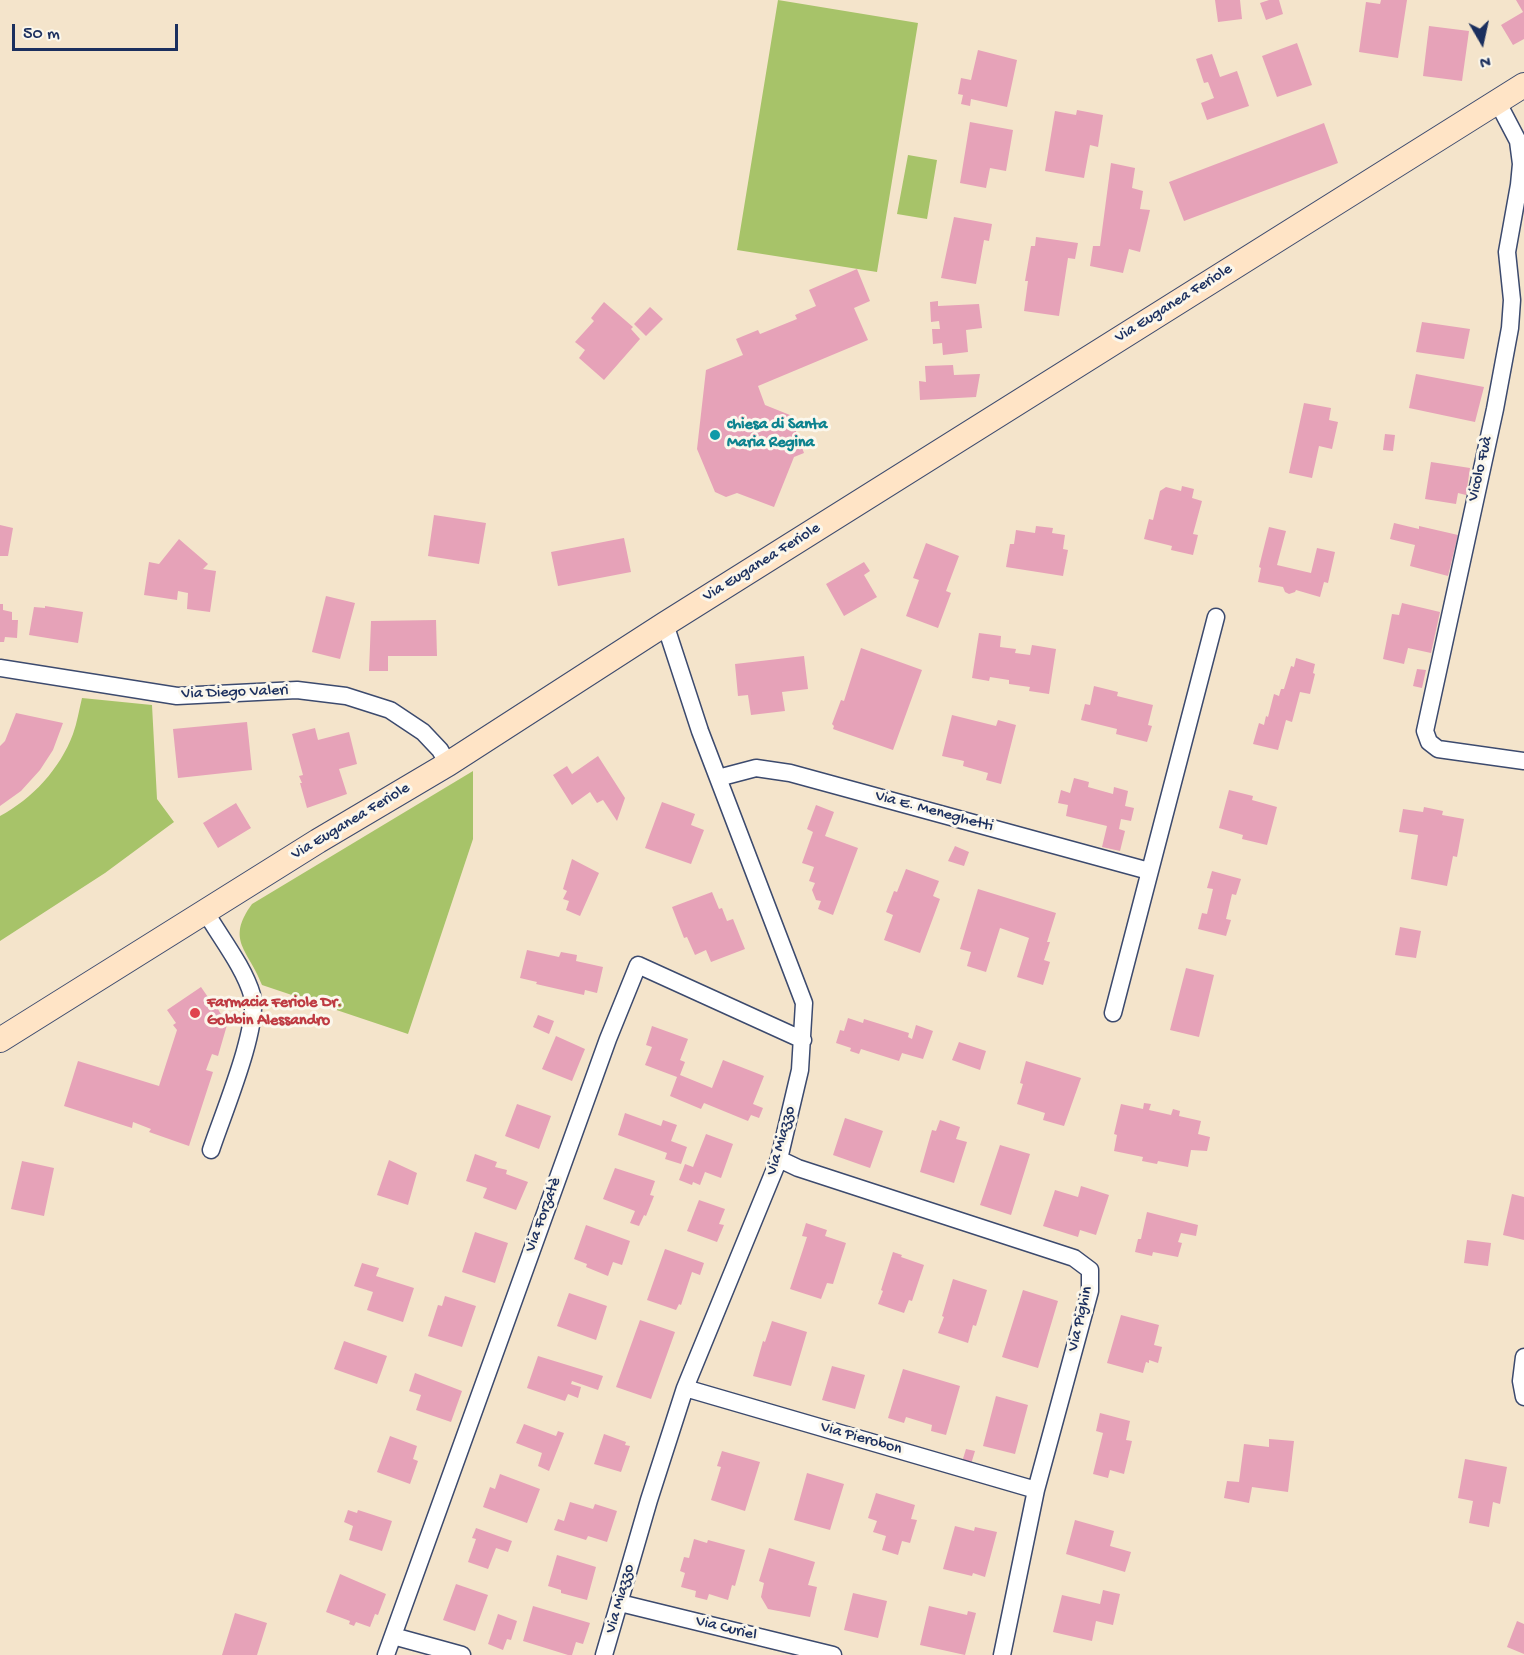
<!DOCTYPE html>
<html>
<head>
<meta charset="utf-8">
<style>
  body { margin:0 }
  #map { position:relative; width:1524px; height:1655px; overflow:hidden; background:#f4e4cb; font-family:"Gochi Hand",sans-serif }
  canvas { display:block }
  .north { position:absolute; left:1452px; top:12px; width:60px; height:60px; -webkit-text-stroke:4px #fbf7ec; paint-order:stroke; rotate:171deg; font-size:16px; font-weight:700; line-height:24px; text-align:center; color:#1b2f5e }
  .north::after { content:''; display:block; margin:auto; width:21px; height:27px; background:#1b2f5e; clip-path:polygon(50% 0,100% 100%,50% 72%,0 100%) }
  .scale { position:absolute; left:12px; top:24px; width:166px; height:27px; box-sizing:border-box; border:3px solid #1b2f5e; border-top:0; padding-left:8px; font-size:18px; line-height:21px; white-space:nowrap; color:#1b2f5e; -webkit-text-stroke:4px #fbf7ec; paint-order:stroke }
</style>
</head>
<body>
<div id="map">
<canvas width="1524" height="1655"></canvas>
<div class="north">N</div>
<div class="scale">50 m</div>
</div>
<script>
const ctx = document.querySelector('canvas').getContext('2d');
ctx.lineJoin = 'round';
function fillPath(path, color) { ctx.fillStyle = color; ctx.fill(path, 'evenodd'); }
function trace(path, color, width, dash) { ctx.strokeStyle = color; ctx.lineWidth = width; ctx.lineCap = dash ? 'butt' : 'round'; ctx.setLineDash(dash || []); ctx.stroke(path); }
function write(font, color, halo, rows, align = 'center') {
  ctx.font = font + ' "Gochi Hand",sans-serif'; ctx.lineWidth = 6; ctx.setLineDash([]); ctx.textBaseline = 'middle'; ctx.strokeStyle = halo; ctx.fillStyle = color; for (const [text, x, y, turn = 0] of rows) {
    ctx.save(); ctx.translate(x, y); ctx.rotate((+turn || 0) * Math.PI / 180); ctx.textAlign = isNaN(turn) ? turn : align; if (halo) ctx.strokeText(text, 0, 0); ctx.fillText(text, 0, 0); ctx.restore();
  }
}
fillPath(new Path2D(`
  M 778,0 L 918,23 L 877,272 L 737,250 Z
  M 908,155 L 937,160 L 927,219 L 897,214 Z
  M 82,698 L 152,705 L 157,799 L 174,822 L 105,873 L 0,941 L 0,816 C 32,799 60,769 73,734 C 77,723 79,710 82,698 Z
  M 473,771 L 473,839 L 408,1034 L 262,985 C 249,950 225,941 252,904 Z`), '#a7c369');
fillPath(new Path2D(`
  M 1215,0 L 1240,0 L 1242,19 L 1218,22 Z
  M 1269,0 L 1279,0 L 1283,14 L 1266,20 L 1260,3 Z
  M 1381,0 L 1407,0 L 1398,58 L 1359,52 L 1366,2 L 1380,4 Z
  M 1516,0 L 1524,0 L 1524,39 L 1513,45 L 1501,25 L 1523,12 Z
  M 1429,26 L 1469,31 L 1462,81 L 1423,76 Z
  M 1297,43 L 1312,85 L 1277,97 L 1262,56 Z
  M 978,50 L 1017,60 L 1007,107 L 971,99 L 970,106 L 961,104 L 963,95 L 958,94 L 961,78 L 971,80 Z
  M 1212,54 L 1220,77 L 1237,71 L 1249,106 L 1207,120 L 1201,103 L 1214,98 L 1208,82 L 1204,83 L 1196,59 Z
  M 1077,110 L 1103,115 L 1098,147 L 1090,145 L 1084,178 L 1045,171 L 1055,111 L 1076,115 Z
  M 970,122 L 1013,130 L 1006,171 L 990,168 L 986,188 L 960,183 Z
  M 1324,123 L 1338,163 L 1184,221 L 1169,182 Z
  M 1111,163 L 1135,168 L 1132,188 L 1143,191 L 1140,209 L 1150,210 L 1140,252 L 1129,249 L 1123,273 L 1090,266 L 1093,246 L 1100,246 Z
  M 954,217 L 992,224 L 989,241 L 984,240 L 976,284 L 941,278 Z
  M 1036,237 L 1078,243 L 1075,259 L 1068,258 L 1059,316 L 1024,311 L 1028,281 L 1025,281 L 1031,246 L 1035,246 Z
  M 857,269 L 870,301 L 854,308 L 868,340 L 758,386 L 765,405 L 790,415 L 804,453 L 794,457 L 774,507 L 737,493 L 726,497 L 715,492 L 697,449 L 706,370 L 743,355 L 736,339 L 758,330 L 760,334 L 797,319 L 795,315 L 816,306 L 809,290 Z
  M 938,301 L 938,306 L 979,304 L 982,328 L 966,330 L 968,352 L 943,355 L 942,343 L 933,344 L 932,329 L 940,329 L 939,321 L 931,322 L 930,302 Z
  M 604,302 L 633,327 L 631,329 L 640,339 L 604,380 L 579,358 L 585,350 L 575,342 L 594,321 L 591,318 Z
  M 650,307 L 663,319 L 646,336 L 634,324 Z
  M 1422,322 L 1470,329 L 1464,359 L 1416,352 Z
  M 953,365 L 954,375 L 980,374 L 976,397 L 920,400 L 919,381 L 926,382 L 925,366 Z
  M 1416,374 L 1484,387 L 1475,422 L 1409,408 Z
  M 1304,403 L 1331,408 L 1329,420 L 1338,422 L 1332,449 L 1319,446 L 1312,478 L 1289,473 Z
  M 1385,434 L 1395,435 L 1393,451 L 1383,450 Z
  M 1431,462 L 1470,468 L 1466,495 L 1458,493 L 1456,504 L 1425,499 Z
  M 1182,486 L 1194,489 L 1192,498 L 1202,501 L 1193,534 L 1198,535 L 1193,555 L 1171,550 L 1172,546 L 1144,539 L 1149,519 L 1153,520 L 1160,491 L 1166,487 L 1181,491 Z
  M 434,515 L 486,523 L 479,564 L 428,556 Z
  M 1394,523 L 1419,529 L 1419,526 L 1458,535 L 1448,576 L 1410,566 L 1415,545 L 1390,539 Z
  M 0,525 L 13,528 L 8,556 L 0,556 Z
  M 1036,526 L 1053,528 L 1052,533 L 1065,535 L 1063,549 L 1068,550 L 1063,576 L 1006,567 L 1010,544 L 1014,544 L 1016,530 L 1035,533 Z
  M 1269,527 L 1286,531 L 1277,565 L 1311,573 L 1317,548 L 1335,552 L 1328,583 L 1324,582 L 1320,597 L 1296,590 L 1295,592 L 1289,594 L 1285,592 L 1283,587 L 1258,582 L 1261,568 L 1259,567 Z
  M 624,538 L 631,572 L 558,586 L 551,552 Z
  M 179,539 L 208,564 L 203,569 L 216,571 L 210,612 L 187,609 L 188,593 L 178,591 L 177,600 L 144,595 L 149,562 L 159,564 Z
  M 926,543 L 959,556 L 946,591 L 951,593 L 938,628 L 906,616 L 919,580 L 913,578 Z
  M 864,562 L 870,571 L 864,575 L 877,597 L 844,616 L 826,584 Z
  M 326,596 L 355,603 L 340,659 L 312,652 Z
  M 1402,603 L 1440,612 L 1431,653 L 1408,648 L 1404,664 L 1383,659 L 1392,614 L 1399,615 Z
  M 0,604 L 3,604 L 3,610 L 12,612 L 12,620 L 18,620 L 17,638 L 5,637 L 4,642 L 0,642 Z
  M 45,606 L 83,612 L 78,643 L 29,635 L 34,607 L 45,608 Z
  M 436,620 L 437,656 L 388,656 L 388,671 L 369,671 L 371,621 Z
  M 979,633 L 1001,636 L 1000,647 L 1016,649 L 1015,653 L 1030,655 L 1032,645 L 1056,649 L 1049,694 L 1029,691 L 1030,687 L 1009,684 L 1009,680 L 990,677 L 989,681 L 972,678 Z
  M 861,648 L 922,670 L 893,750 L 833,729 L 834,726 L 832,724 L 841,700 L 844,701 Z
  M 804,656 L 808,689 L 782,692 L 785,711 L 751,715 L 748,695 L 738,696 L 735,664 Z
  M 1296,658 L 1315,664 L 1313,673 L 1315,674 L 1310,694 L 1300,692 L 1292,722 L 1286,720 L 1278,750 L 1253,744 L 1259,723 L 1264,725 L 1266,716 L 1268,717 L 1274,694 L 1279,696 L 1281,689 L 1284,689 L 1291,666 L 1294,667 Z
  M 1417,669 L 1426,670 L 1422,688 L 1413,686 Z
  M 1094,686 L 1118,692 L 1117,696 L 1153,705 L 1148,725 L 1152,726 L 1147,742 L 1116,734 L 1117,729 L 1081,720 L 1085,704 L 1090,705 Z
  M 16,713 L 63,723 L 53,750 L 40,770 L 21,791 L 0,806 L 0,746 L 5,741 Z
  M 952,715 L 996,726 L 998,720 L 1016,725 L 1001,784 L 986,780 L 988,773 L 963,766 L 964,761 L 942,756 Z
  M 247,722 L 252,770 L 178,778 L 173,729 Z
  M 315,728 L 318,740 L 349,732 L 357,764 L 339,769 L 347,794 L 307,808 L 300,783 L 302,783 L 299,776 L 303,775 L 292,734 Z
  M 598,756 L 625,798 L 617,821 L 603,800 L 597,803 L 590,792 L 572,805 L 553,775 L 567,766 L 572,774 Z
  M 1074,778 L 1089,782 L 1088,787 L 1113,794 L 1114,787 L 1128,791 L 1125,806 L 1134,808 L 1131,821 L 1121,819 L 1119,829 L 1125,831 L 1120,851 L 1102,847 L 1107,826 L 1066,816 L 1068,805 L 1058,803 L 1061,790 L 1070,793 Z
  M 1229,790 L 1253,796 L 1252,800 L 1277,807 L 1267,845 L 1242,839 L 1243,835 L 1219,828 Z
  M 662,802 L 695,814 L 691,825 L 704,830 L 691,864 L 645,848 Z
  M 236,803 L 251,828 L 218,848 L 203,823 Z
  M 816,805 L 834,812 L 825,836 L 858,848 L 833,915 L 818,909 L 821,901 L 816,900 L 812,890 L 815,883 L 809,881 L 814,867 L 802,863 L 813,832 L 807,829 Z
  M 1424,807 L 1443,811 L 1442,815 L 1464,819 L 1457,857 L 1453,856 L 1447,886 L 1411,879 L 1418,835 L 1399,832 L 1403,809 L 1423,812 Z
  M 955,846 L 969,852 L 964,866 L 948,861 Z
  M 572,859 L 599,873 L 580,916 L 566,910 L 569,901 L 563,899 L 567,891 L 563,889 Z
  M 906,869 L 939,881 L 933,896 L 940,899 L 920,953 L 884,940 L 893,915 L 886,912 L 894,891 L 897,892 Z
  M 1212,871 L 1241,879 L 1236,895 L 1232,894 L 1226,919 L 1231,920 L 1226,936 L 1198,929 L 1202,913 L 1207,914 L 1213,889 L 1207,888 Z
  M 978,889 L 1056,913 L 1047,942 L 1050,942 L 1044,960 L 1050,962 L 1043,985 L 1017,977 L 1029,938 L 1000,928 L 986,972 L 967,966 L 971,952 L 960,949 Z
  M 712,892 L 719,909 L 722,908 L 727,921 L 733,919 L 745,949 L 711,962 L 706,950 L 695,955 L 687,937 L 684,938 L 672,907 Z
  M 1400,927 L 1421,931 L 1416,958 L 1395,955 Z
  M 527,950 L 559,957 L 561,952 L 577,955 L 576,961 L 603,967 L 597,993 L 585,990 L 584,995 L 536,984 L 537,982 L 520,978 Z
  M 1186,968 L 1214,975 L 1199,1037 L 1170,1030 Z
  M 201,987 L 212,1003 L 214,1002 L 227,1025 L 218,1056 L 212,1054 L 206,1070 L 213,1072 L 189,1146 L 149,1132 L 151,1129 L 133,1122 L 132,1128 L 64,1106 L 78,1061 L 159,1086 L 177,1030 L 173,1025 L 176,1023 L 167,1010 Z
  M 538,1015 L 554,1021 L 549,1034 L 533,1027 Z
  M 848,1018 L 863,1023 L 864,1019 L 909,1033 L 908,1037 L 912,1039 L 916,1025 L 933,1031 L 923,1059 L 902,1053 L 899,1061 L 861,1049 L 859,1054 L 850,1051 L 851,1048 L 836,1043 L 840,1030 L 844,1031 Z
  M 652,1026 L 688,1039 L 680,1060 L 685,1062 L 680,1075 L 712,1088 L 723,1060 L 764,1076 L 753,1104 L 763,1108 L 759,1118 L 751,1115 L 748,1121 L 704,1103 L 701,1109 L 670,1096 L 677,1077 L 645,1065 L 652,1047 L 646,1045 Z
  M 556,1036 L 585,1049 L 572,1081 L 542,1069 Z
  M 959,1042 L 986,1051 L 980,1070 L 952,1060 Z
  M 1026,1061 L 1081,1078 L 1064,1126 L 1043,1120 L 1045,1113 L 1017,1104 L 1023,1084 L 1020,1083 Z
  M 1144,1103 L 1151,1104 L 1149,1110 L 1171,1115 L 1173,1109 L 1180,1111 L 1179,1116 L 1201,1121 L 1198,1134 L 1210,1137 L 1207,1151 L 1191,1150 L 1188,1167 L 1158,1161 L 1157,1164 L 1142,1161 L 1143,1157 L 1114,1151 L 1117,1135 L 1114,1134 L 1121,1104 L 1143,1109 Z
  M 517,1104 L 551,1116 L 539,1149 L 505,1136 Z
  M 625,1113 L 661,1126 L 663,1120 L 677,1125 L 671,1141 L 687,1147 L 681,1164 L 665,1159 L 667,1153 L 618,1135 Z
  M 845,1118 L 883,1131 L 870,1168 L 833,1155 Z
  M 940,1120 L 960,1127 L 956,1139 L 967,1142 L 954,1183 L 920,1172 L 932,1130 L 936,1131 Z
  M 706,1134 L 733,1144 L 721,1178 L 705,1172 L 700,1185 L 693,1182 L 692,1185 L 679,1180 L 685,1164 L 693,1167 Z
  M 1000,1145 L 1030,1154 L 1011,1215 L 980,1205 Z
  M 475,1154 L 497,1162 L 495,1167 L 507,1170 L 506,1174 L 528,1182 L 516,1210 L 483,1198 L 487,1188 L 466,1181 Z
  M 389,1160 L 417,1173 L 408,1205 L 377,1195 Z
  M 22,1161 L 54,1168 L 44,1216 L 11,1209 Z
  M 615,1168 L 655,1181 L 650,1195 L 654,1196 L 646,1216 L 644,1215 L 639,1226 L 630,1223 L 635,1211 L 603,1199 Z
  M 1081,1186 L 1109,1195 L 1096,1235 L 1080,1230 L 1078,1237 L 1043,1226 L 1055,1190 L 1078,1197 Z
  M 1512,1194 L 1524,1197 L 1524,1240 L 1503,1235 Z
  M 699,1200 L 725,1209 L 719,1224 L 724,1225 L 717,1242 L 687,1231 Z
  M 1147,1212 L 1198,1225 L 1196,1236 L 1181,1233 L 1178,1242 L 1182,1243 L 1178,1257 L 1153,1252 L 1152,1256 L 1135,1252 L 1138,1239 L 1141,1239 Z
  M 806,1223 L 827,1230 L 825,1236 L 846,1243 L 833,1284 L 827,1283 L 821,1299 L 790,1289 L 807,1237 L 802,1236 Z
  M 586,1225 L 630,1241 L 622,1265 L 613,1262 L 608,1276 L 586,1267 L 587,1264 L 574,1259 Z
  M 475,1232 L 508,1243 L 495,1283 L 462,1272 Z
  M 1467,1240 L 1491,1243 L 1488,1266 L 1464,1263 Z
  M 665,1249 L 704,1263 L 700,1275 L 692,1272 L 681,1305 L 679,1304 L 676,1310 L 647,1300 Z
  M 893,1252 L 902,1255 L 901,1257 L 924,1265 L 912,1301 L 909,1300 L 904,1313 L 878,1304 L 883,1291 L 881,1290 Z
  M 362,1263 L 379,1268 L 376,1276 L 414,1288 L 403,1322 L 367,1310 L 373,1292 L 354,1286 Z
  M 953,1279 L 987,1290 L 976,1326 L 973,1325 L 968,1343 L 938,1333 L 944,1317 L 942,1316 Z
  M 1023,1290 L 1058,1301 L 1038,1368 L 1002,1357 Z
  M 569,1293 L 607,1306 L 596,1340 L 557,1326 Z
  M 445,1296 L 476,1306 L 462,1347 L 428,1336 L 438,1305 L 442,1306 Z
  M 1121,1315 L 1159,1325 L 1154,1345 L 1162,1347 L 1158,1363 L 1149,1360 L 1149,1363 L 1146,1362 L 1143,1373 L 1107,1363 Z
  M 640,1320 L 675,1332 L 651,1399 L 616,1387 Z
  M 772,1321 L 807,1332 L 791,1386 L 753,1376 L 763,1341 L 765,1342 Z
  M 344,1341 L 387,1356 L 377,1384 L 334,1369 Z
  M 538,1356 L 603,1376 L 598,1390 L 572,1381 L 571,1384 L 581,1387 L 578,1398 L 568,1394 L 565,1401 L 527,1388 Z
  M 832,1366 L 865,1375 L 855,1409 L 822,1400 Z
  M 903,1369 L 960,1386 L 946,1435 L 931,1431 L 932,1425 L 906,1417 L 904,1423 L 888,1418 Z
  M 415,1373 L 462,1391 L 451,1422 L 416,1410 L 421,1395 L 409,1391 Z
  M 996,1396 L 1028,1405 L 1015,1454 L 983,1446 Z
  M 1100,1413 L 1130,1421 L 1126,1440 L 1132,1441 L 1124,1474 L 1110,1470 L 1108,1478 L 1093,1474 L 1103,1433 L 1096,1431 Z
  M 524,1424 L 556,1436 L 558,1431 L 564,1433 L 549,1471 L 538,1466 L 542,1453 L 516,1443 Z
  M 604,1434 L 626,1442 L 625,1445 L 630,1446 L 621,1472 L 594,1464 Z
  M 390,1436 L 417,1446 L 413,1459 L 418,1461 L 410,1484 L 377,1472 Z
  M 1269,1439 L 1294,1441 L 1288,1492 L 1252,1487 L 1249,1503 L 1224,1498 L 1227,1481 L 1239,1482 L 1244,1444 L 1269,1447 Z
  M 966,1449 L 975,1451 L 971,1464 L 962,1462 Z
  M 722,1451 L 760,1462 L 745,1511 L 711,1500 L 721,1467 L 717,1466 Z
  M 1465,1459 L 1507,1467 L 1500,1504 L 1493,1502 L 1489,1527 L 1469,1523 L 1473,1501 L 1458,1498 Z
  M 807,1473 L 844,1484 L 830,1530 L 794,1520 Z
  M 500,1474 L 540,1489 L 527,1523 L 483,1507 L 490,1487 L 495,1489 Z
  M 876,1493 L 915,1505 L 911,1519 L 917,1520 L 910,1543 L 902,1541 L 898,1555 L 882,1550 L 886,1536 L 873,1532 L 877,1521 L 868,1518 Z
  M 570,1502 L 593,1509 L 595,1504 L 617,1511 L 607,1542 L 588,1536 L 586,1540 L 554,1530 L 558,1519 L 564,1521 Z
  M 348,1510 L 357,1513 L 358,1510 L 392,1521 L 382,1551 L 349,1540 L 353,1526 L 344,1522 Z
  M 1075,1520 L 1114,1531 L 1110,1546 L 1131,1552 L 1125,1572 L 1066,1554 Z
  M 955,1526 L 974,1531 L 975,1527 L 997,1532 L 985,1577 L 973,1573 L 972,1576 L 943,1569 Z
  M 476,1528 L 512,1541 L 508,1552 L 496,1548 L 488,1569 L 468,1562 L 476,1539 L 472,1538 Z
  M 694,1539 L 707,1543 L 708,1540 L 745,1550 L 735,1586 L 732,1585 L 728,1600 L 709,1594 L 707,1600 L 695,1597 L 696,1591 L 681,1587 L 685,1573 L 680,1571 L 684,1557 L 689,1558 Z
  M 769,1548 L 815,1562 L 808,1585 L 817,1587 L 810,1617 L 768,1609 L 761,1597 L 764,1583 L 759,1581 Z
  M 557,1555 L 596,1567 L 587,1600 L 561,1593 L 561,1590 L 548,1586 Z
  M 340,1574 L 386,1594 L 378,1615 L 375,1614 L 370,1627 L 356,1622 L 354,1626 L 349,1624 L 350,1621 L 326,1612 Z
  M 456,1584 L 488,1595 L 475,1631 L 443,1620 Z
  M 1103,1590 L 1120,1594 L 1113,1625 L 1096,1621 L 1092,1641 L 1053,1632 L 1062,1595 L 1100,1604 Z
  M 853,1593 L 887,1601 L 878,1638 L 844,1630 Z
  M 533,1606 L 590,1623 L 583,1644 L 576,1642 L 572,1655 L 568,1655 L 523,1641 Z
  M 929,1606 L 967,1615 L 968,1611 L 976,1613 L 965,1655 L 920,1645 Z
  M 235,1613 L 267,1623 L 257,1655 L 222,1655 Z
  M 498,1614 L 517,1621 L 511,1640 L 507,1639 L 503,1650 L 488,1644 Z
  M 1517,1621 L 1524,1624 L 1524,1654 L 1507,1647 Z`), '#e6a2b8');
const street = new Path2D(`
  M 1497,101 L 1518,141 L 1521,164 L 1519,185 L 1507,252 L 1512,300 L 1510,328 L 1495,409 L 1425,731 L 1429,742 L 1438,749 L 1524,761
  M 0,668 L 177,696 L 297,690 L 346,696 L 390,710 L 423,732 L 440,750 L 448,764
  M 718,778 L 756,768 L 790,773 L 1149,871
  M 205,911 C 220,937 244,967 252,995 C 260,1027 222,1116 211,1150
  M 1113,1013 L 1216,617
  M 779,1159 L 798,1168 L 1074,1258 L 1090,1270 L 1090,1291 L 1036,1490 L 1002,1655
  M 1524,1357 L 1521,1381 L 1524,1397
  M 685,1388 L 1036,1490
  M 620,1603 L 833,1655
  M 393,1636 L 462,1655
  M 386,1655 L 608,1039 L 638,965 L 803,1040
  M 604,1655 L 649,1500 L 685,1388 L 779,1159 L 800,1070 L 804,1003 L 700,731 L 665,624`);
const secondary = new Path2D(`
  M 0,1040 L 318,841 L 448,764 L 665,624 L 1524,85`);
trace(street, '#3c4a6e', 19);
trace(secondary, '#3c4a6e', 26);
trace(street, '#fff', 16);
trace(secondary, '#ffe4c6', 24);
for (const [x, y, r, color] of [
  [715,435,6,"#0f9aa8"],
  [195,1013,6,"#e0444e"]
]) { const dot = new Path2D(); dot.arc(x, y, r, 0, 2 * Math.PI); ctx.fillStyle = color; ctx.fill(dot); trace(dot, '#fbf7ec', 2); }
write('16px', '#1b2f5e', '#fbf7ec', [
  ["Via Euganea Feriole",1174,304,-32],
  ["Vicolo Fuà",1481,469,-77],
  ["Via Euganea Feriole",762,563,-32],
  ["Via Diego Valeri",235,693,-2],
  ["Via E. Meneghetti",934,812,15],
  ["Via Euganea Feriole",351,822,-31],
  ["Via Miazzo",782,1141,-74],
  ["Via Forzatè",544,1215,-70],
  ["Via Pighin",1081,1319,-77],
  ["Via Pierobon",861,1439,16],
  ["Via Miazzo",621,1599,-74],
  ["Via Curiel",726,1629,14]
]);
write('bold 16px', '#0d838f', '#fbf7ec', [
  ["chiesa di Santa",727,426],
  ["Maria Regina",727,444]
], 'left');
write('bold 16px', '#be3a42', '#fbf7ec', [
  ["Farmacia Feriole Dr.",207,1004],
  ["Gobbin Alessandro",207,1022]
], 'left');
</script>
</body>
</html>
